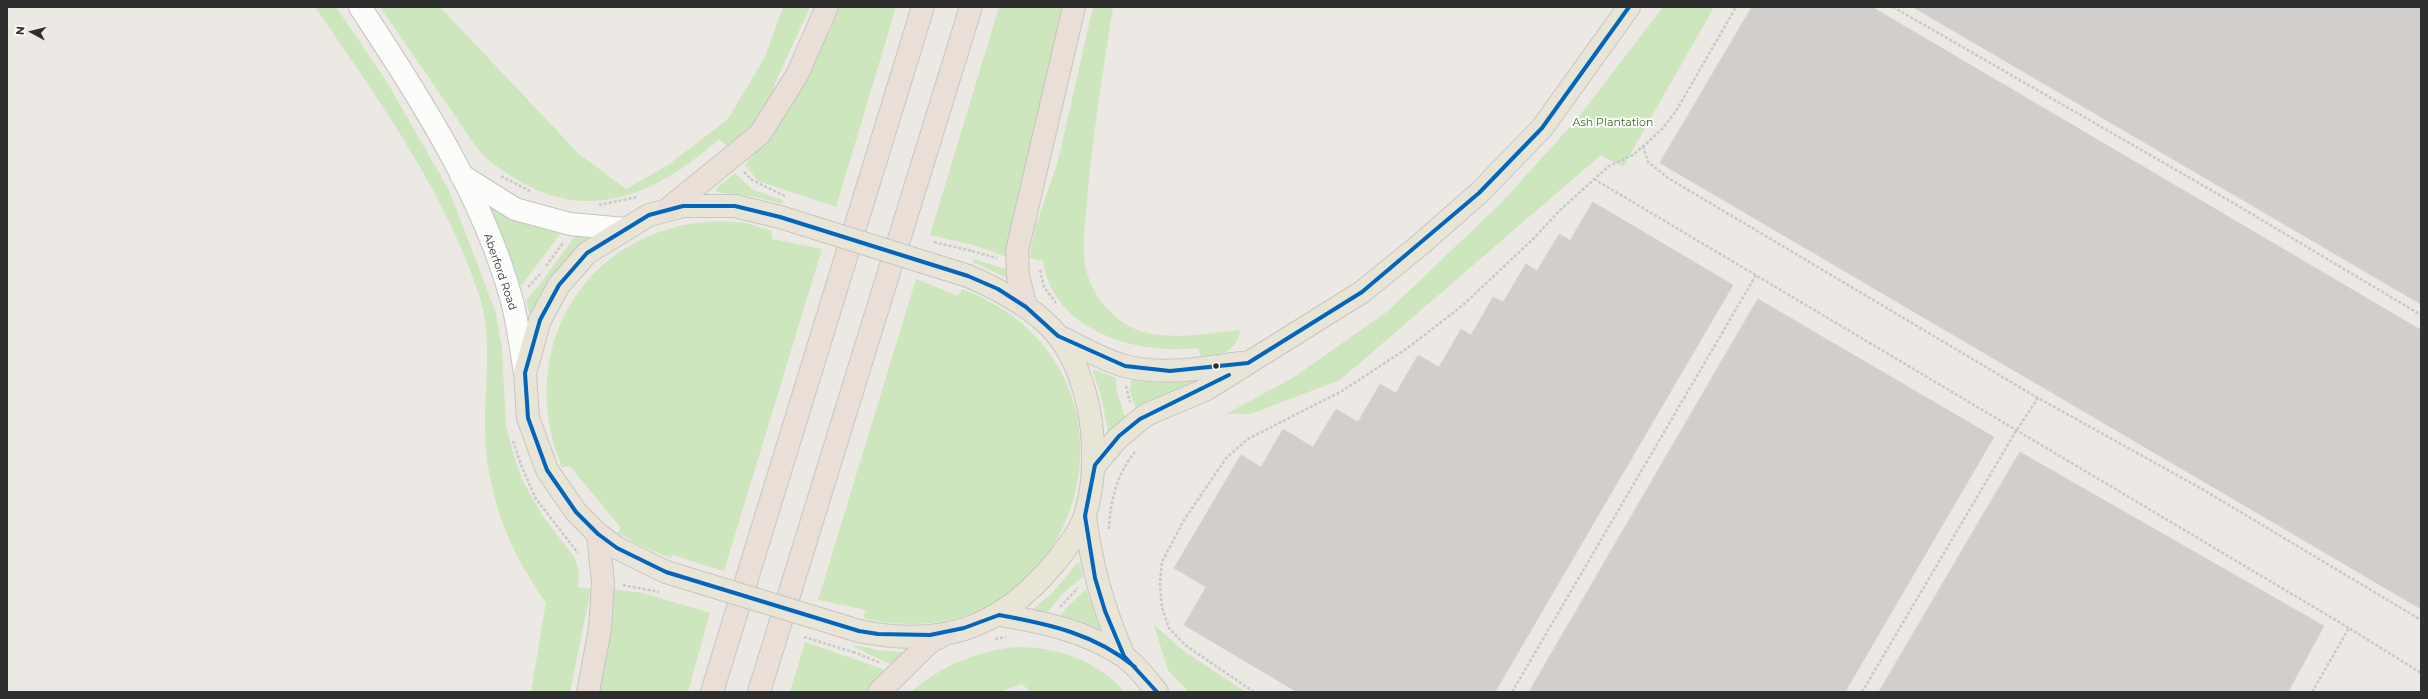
<!DOCTYPE html>
<html>
<head>
<meta charset="utf-8">
<style>
  body { margin:0 }
  #map { position:relative; width:2428px; height:699px; overflow:hidden; background:#ece8e4; font-family:Montserrat,sans-serif }
  canvas { display:block }
  .frame { position:absolute; inset:0; border:8px solid #2e2e2e; pointer-events:none }
  .north { position:absolute; left:12px; top:12px; width:40px; height:40px; -webkit-text-stroke:3px #fff; paint-order:stroke; rotate:277deg; font-size:11px; font-weight:700; line-height:16px; text-align:center; color:#2e2e2e }
  .north::after { content:''; display:block; margin:auto; width:14px; height:18px; background:#2e2e2e; clip-path:polygon(50% 0,100% 100%,50% 72%,0 100%) }
</style>
</head>
<body>
<div id="map">
<canvas width="2428" height="699"></canvas>
<div class="frame"></div>
<div class="north">N</div>
</div>
<script>
const ctx = document.querySelector('canvas').getContext('2d');
ctx.lineJoin = 'round';
function fillPath(path, color) { ctx.fillStyle = color; ctx.fill(path, 'evenodd'); }
function trace(path, color, width, dash) { ctx.strokeStyle = color; ctx.lineWidth = width; ctx.lineCap = dash ? 'butt' : 'round'; ctx.setLineDash(dash || []); ctx.stroke(path); }
function write(font, color, halo, rows, align = 'center') {
  ctx.font = font + ' Montserrat,sans-serif'; ctx.lineWidth = 4; ctx.setLineDash([]); ctx.textBaseline = 'middle'; ctx.strokeStyle = halo; ctx.fillStyle = color; for (const [text, x, y, turn = 0] of rows) {
    ctx.save(); ctx.translate(x, y); ctx.rotate((+turn || 0) * Math.PI / 180); ctx.textAlign = isNaN(turn) ? turn : align; if (halo) ctx.strokeText(text, 0, 0); ctx.fillText(text, 0, 0); ctx.restore();
  }
}
fillPath(new Path2D(`
  M 315,7 L 336,7 L 387,82 L 449,190 L 496,313 L 502,349 L 506,426 L 516,463 L 523,481 L 542,515 L 575,558 L 579,572 L 578,587 L 591,589 L 570,692 L 550,692 L 550,689 L 549,692 L 531,692 L 546,603 C 508,550 484,489 485,422 C 485,380 493,337 479,295 C 445,191 376,96 315,7 Z
  M 380,7 L 440,7 L 579,154 L 626,189 L 668,165 L 727,120 L 764,59 L 783,7 L 810,7 L 773,88 L 776,90 L 760,116 L 730,149 L 719,139 C 660,192 589,226 514,178 C 504,171 490,163 482,154 C 470,140 460,122 449,107 C 426,74 403,40 380,7 Z
  M 837,7 L 896,7 L 836,207 L 758,181 L 745,165 L 772,133 Z
  M 999,7 L 1062,7 L 1007,257 L 973,245 L 930,235 Z
  M 1093,7 L 1113,7 C 1103,71 1093,135 1087,200 C 1086,222 1081,247 1086,269 C 1092,296 1114,322 1140,331 C 1171,341 1207,333 1240,330 C 1238,351 1218,356 1202,360 L 1198,348 C 1138,356 1052,330 1043,261 L 1029,258 L 1036,225 L 1058,161 Z
  M 1663,7 L 1714,7 L 1623,167 L 1601,155 L 1340,380 L 1251,414 L 1226,414 L 1294,377 L 1388,311 L 1502,202 L 1577,119 Z
  M 735,173 L 753,190 L 783,200 L 782,204 L 756,197 L 716,192 L 717,188 Z
  M 477,189 L 521,221 L 560,234 L 521,286 Z
  M 717,221 L 746,223 L 772,231 L 772,239 L 822,249 L 724,571 L 672,555 L 671,558 L 643,547 L 618,533 L 620,527 L 570,466 L 562,467 C 513,348 586,227 717,221 Z
  M 575,236 L 587,237 L 587,240 L 532,313 L 529,312 L 526,300 L 543,280 Z
  M 974,259 L 1008,270 L 1009,276 L 1007,278 L 973,262 Z
  M 916,279 L 958,296 L 962,289 C 1172,368 1080,670 863,618 L 866,610 L 818,600 Z
  M 1094,369 L 1116,378 L 1117,392 L 1126,419 L 1110,434 L 1108,432 L 1101,395 L 1093,372 Z
  M 1215,375 L 1137,412 L 1130,391 L 1131,380 L 1173,382 Z
  M 1077,563 L 1080,563 L 1083,577 L 1062,594 L 1046,614 L 1034,612 L 1033,609 L 1053,592 Z
  M 612,589 L 643,593 L 710,613 L 688,692 L 596,692 Z
  M 1086,589 L 1095,614 L 1108,637 L 1059,618 L 1065,609 Z
  M 1154,625 L 1185,652 L 1246,692 L 1189,692 L 1168,670 Z
  M 805,642 L 883,669 L 886,673 L 870,692 L 790,692 Z
  M 855,645 L 878,650 L 903,652 L 905,654 L 894,666 L 854,647 Z
  M 1018,647 C 1059,647 1097,661 1125,692 L 1030,692 L 1022,684 L 1000,692 L 911,692 C 942,665 977,651 1018,647 Z`), '#cee6be');
const building = new Path2D(`
  M 1752,7 L 1872,7 L 2421,330 L 2421,609 L 1660,163 Z
  M 1913,7 L 2421,7 L 2421,304 Z
  M 1593,202 L 1733,285 L 1495,692 L 1297,692 L 1184,625 L 1206,587 L 1174,568 L 1241,455 L 1261,467 L 1283,429 L 1313,447 L 1336,409 L 1358,422 L 1380,384 L 1396,393 L 1418,355 L 1439,367 L 1461,329 L 1471,335 L 1493,297 L 1503,302 L 1526,264 L 1537,271 L 1559,234 L 1570,240 Z
  M 1758,299 L 1994,437 L 1845,692 L 1529,692 Z
  M 2020,452 L 2324,626 L 2288,692 L 1879,692 Z`);
fillPath(building, '#d1cecb');
trace(building, '#d7d4d0', 1);
const secondary = new Path2D(`
  M 360,7 C 419,96 484,197 512,301 C 518,324 521,349 525,373
  M 461,175 L 515,209 L 570,224 L 625,229`);
const primary = new Path2D(`
  M 1058,336 C 1080,346 1102,360 1125,366 C 1164,376 1202,368 1241,363
  M 1095,465 L 1117,439 L 1137,422 L 1148,414 L 1205,390 L 1362,292 L 1421,244 L 1479,193 L 1542,128 L 1629,7
  M 1085,516 C 1092,569 1103,607 1124,656
  M 666,572 L 617,548 L 598,534 L 576,512 L 547,470 L 528,418 L 525,373 L 540,320 L 559,285 L 587,253 L 649,215 L 683,206 L 735,206 L 780,217
  M 999,615 C 1043,622 1086,631 1123,656 C 1137,665 1147,680 1157,692
  M 859,631 C 941,648 999,629 1053,565 C 1063,553 1081,530 1085,515 C 1094,487 1094,460 1092,431 C 1089,400 1078,361 1058,336 C 1037,309 998,289 968,276`);
const highway = new Path2D(`
  M 668,209 L 760,134 L 797,75 L 827,7
  M 1026,307 L 1018,276 L 1017,251 L 1074,7
  M 588,692 L 600,629 L 603,583 L 598,534
  M 712,692 L 923,7
  M 759,692 L 971,7
  M 879,692 L 930,642 L 945,634`);
trace(secondary, '#c5c4c5', 24);
trace(primary, '#c6c5c4', 24);
trace(highway, '#c6c5c4', 24);
trace(new Path2D(`
  M 1893,7 L 2230,201 L 2421,315
  M 1643,146 L 1648,162 L 1668,178 L 2038,398 L 2202,489 L 2421,620
  M 744,172 L 752,180 L 785,196
  M 501,176 L 530,191
  M 1594,179 L 2349,628
  M 599,205 L 637,197
  M 972,251 L 997,258
  M 546,266 L 563,243
  M 1040,270 L 1044,287 L 1056,303
  M 528,287 L 542,272
  M 1126,386 L 1130,402
  M 513,441 L 521,465 L 536,499 L 578,553
  M 1109,529 C 1110,501 1117,474 1135,452
  M 623,585 L 659,592
  M 1060,607 L 1078,588
  M 995,639 L 1006,637
  M 853,652 L 881,663
  M 1254,692 L 1185,645 L 1169,628 L 1162,608 L 1160,584 L 1162,562 L 1184,520 L 1227,457 L 1248,439 L 1342,391 L 1409,347 L 1463,305 L 1533,239 L 1560,210 L 1609,166 L 1633,155 L 1647,143 L 1662,129 L 1676,111 L 1736,7
  M 1512,692 L 1756,275
  M 1862,692 L 2016,431 L 2038,398
  M 2312,692 L 2349,628 L 2421,673`), '#c9c9c8', 2.5, [3, 2]);
trace(secondary, '#fcfcfb', 22);
trace(primary, '#e8e4d6', 22);
trace(highway, '#eadfd6', 22);
const primaryBridge = new Path2D(`
  M 780,217 L 968,276
  M 666,572 L 859,631`);
trace(primaryBridge, '#c6c5c4', 24, []);
trace(new Path2D(`
  M 934,242 L 972,251
  M 804,637 L 853,652`), '#c9c9c8', 2.5, [3, 2]);
trace(primaryBridge, '#e8e4d6', 22);
trace(new Path2D(`
  M 1095,465 L 1119,436 L 1140,419 L 1229,375
  M 1095,465 L 1085,516 L 1095,578 L 1105,611 L 1124,656 L 1157,692
  M 999,615 L 964,628 L 930,635 L 878,634 L 859,631 L 666,572 L 617,548 L 598,534 L 576,512 L 547,470 L 528,418 L 525,373 L 540,320 L 559,285 L 587,253 L 649,215 L 683,206 L 735,206 L 780,217 L 968,276 L 998,289 L 1026,307 L 1058,336 L 1125,366 L 1170,371 L 1248,363 L 1362,292 L 1479,193 L 1542,128 L 1629,7
  M 999,615 C 1049,624 1095,634 1135,667`), '#0065bd', 4);
for (const [x, y, r, color] of [
  [1216,366,3.5,"#2e2e2e"]
]) { const dot = new Path2D(); dot.arc(x, y, r, 0, 2 * Math.PI); ctx.fillStyle = color; ctx.fill(dot); trace(dot, '#fff', 1.5); }
write('11px', '#2c6e1b', '#fff', [
  ["Ash Plantation",1613,123]
]);
write('11px', '#2e2e2e', '#fff', [
  ["Aberford Road",500,272,71]
]);
</script>
</body>
</html>
